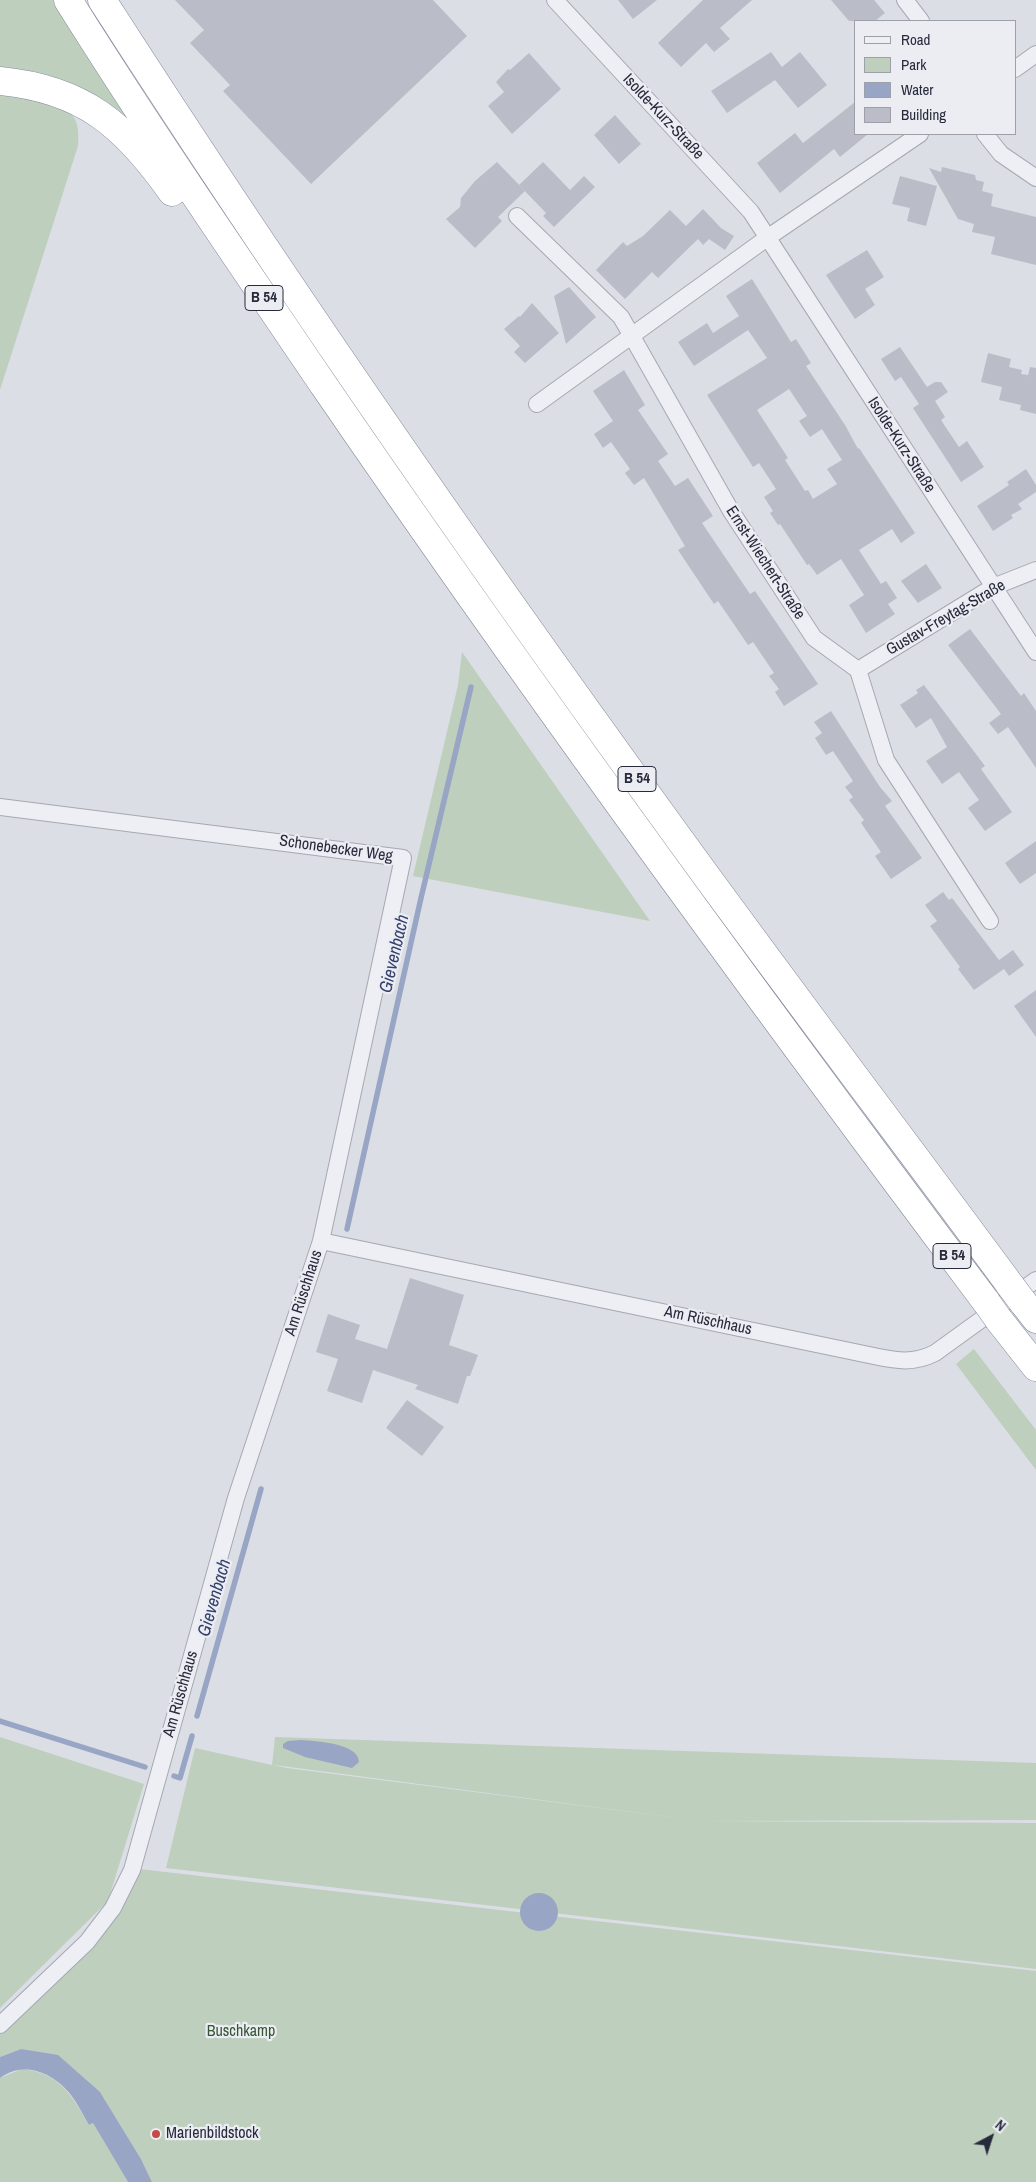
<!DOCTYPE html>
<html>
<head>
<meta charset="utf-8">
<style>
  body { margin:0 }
  #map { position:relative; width:1036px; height:2182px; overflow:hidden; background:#dcdee5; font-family:"Archivo Narrow",sans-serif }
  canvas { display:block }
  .legend { position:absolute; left:854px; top:20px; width:162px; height:115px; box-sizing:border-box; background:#ebedf3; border:1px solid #9d9fa9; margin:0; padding:6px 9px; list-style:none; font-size:15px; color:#272a3b }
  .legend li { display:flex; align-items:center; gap:10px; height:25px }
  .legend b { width:25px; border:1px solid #9d9fa9 }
  .north { position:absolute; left:966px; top:2112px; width:50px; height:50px; -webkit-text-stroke:4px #ebedf3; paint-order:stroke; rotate:40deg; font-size:14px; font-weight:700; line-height:20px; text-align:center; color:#272a3b }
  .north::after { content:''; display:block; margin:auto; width:18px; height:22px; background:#272a3b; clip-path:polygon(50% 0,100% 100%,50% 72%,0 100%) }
</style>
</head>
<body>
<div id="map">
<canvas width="1036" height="2182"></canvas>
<ul class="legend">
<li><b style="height:6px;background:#eeeff4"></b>Road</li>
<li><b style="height:14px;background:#becfbe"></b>Park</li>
<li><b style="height:14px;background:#98a5c4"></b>Water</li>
<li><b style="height:14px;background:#babcc8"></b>Building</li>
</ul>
<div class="north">N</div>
</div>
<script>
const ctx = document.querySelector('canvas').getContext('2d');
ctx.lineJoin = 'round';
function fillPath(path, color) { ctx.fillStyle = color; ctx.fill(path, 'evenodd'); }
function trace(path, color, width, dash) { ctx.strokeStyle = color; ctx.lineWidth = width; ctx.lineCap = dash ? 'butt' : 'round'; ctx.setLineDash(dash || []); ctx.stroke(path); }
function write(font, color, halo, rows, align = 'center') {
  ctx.font = font + ' "Archivo Narrow",sans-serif'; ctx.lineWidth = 4.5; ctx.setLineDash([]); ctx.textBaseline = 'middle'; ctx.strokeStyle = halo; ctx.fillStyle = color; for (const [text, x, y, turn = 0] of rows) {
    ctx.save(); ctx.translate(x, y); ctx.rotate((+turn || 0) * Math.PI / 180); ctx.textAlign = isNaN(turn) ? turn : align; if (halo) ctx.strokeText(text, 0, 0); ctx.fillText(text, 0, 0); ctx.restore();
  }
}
fillPath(new Path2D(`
  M 0,0 L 53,0 L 134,125 L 0,74 Z
  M 0,94 C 13,94 26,98 38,101 C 68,107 81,112 78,146 L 0,390 Z
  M 462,652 L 650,921 L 413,876 L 458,685 Z
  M 974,1349 L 1036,1430 L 1036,1470 L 956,1364 Z
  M 0,1737 L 144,1784 L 108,1901 L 0,2008 Z
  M 275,1737 L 1036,1763 L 1036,1820 L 703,1821 L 1036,1823 L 1036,1969 L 166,1868 L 195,1748 L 272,1765 ZM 273,1765 L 274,1765 L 701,1821 L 287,1768 Z
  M 139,1869 L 1036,1971 L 1036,2182 L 152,2182 L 141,2159 L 100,2092 L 21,2049 L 0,2057 L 0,2028 L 30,2004 Z
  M 22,2069 C 60,2073 71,2094 89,2125 L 93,2123 L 128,2182 L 0,2182 L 0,2078 Z`), '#becfbe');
fillPath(new Path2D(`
  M 301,1740 C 315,1741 359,1743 359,1762 L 352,1768 L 305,1757 L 283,1748 L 283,1744 L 288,1741 Z
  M520 1912a19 19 0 1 1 38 0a19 19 0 1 1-38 0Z
  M 21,2049 L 58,2055 L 100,2092 L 141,2159 L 152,2182 L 128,2182 L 93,2123 L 89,2125 C 83,2115 78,2104 71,2095 C 54,2073 24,2060 0,2078 L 0,2057 Z`), '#98a5c4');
trace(new Path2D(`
  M 347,1229 L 421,898 L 471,687
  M 197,1716 L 261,1489
  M 0,1721 L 145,1767
  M 174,1776 L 180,1778 L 192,1736`), '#98a5c4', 5.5);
fillPath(new Path2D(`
  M 175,0 L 433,0 L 467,36 L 311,184 L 223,91 L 230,85 L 190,43 L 204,30 Z
  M 618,0 L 657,0 L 633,19 Z
  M 703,0 L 752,0 L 720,28 L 730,39 L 714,52 L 706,43 L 681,67 L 658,43 Z
  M 831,0 L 874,0 L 885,13 L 875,21 L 849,21 Z
  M 771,52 L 782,67 L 800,52 L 827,85 L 798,108 L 775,80 L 727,113 L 711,91 Z
  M 529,53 L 561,89 L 512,134 L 488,106 L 504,92 L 496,82 L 508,69 L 510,70 Z
  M 855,102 L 855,134 L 868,134 L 840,157 L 834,149 L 780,193 L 757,163 L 795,133 L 803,143 Z
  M 615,115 L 641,144 L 619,164 L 594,135 Z
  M 497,162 L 525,191 L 498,217 L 502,221 L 475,248 L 446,219 L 460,207 L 461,198 L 475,181 Z
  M 543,162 L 570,190 L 584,176 L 595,187 L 554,227 L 543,216 L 546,213 L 519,185 Z
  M 942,167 L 975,175 L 976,180 L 984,182 L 982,191 L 993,194 L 991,206 L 1036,217 L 1036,265 L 991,254 L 995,237 L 972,232 L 974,224 L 958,219 L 929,168 L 941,172 Z
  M 900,176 L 937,186 L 926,226 L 907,221 L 910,208 L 892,204 Z
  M 703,209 L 721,228 L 734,236 L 725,250 L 709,239 L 703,245 L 698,239 L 658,278 L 652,272 L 625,299 L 596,270 L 623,242 L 627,246 L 643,236 L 670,210 L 686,226 Z
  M 867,250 L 884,277 L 865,289 L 875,305 L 855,319 L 826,275 Z
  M 752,279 L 791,342 L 796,339 L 811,363 L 806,366 L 845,425 L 858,449 L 859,448 L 915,533 L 901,543 L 892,529 L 859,550 L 881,584 L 886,581 L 897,598 L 888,604 L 895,614 L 866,633 L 849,605 L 864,595 L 841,559 L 817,575 L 809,564 L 807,565 L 780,524 L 778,525 L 770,513 L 773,511 L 764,497 L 776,489 L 759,463 L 753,467 L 707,395 L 767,358 L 748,330 L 694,366 L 678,342 L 707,323 L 713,333 L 739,316 L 726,296 ZM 789,389 L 807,416 L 799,421 L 810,437 L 822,429 L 842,460 L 827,469 L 837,484 L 813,499 L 808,490 L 805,491 L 785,460 L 788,458 L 757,410 Z
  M 569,287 L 596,317 L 566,344 L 554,296 Z
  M 532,303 L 559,333 L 525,363 L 514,352 L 520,346 L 504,329 L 519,316 L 520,317 Z
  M 900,347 L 927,387 L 935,382 L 941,382 L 948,392 L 935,401 L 945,417 L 941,420 L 959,447 L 967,441 L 984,467 L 961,482 L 913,408 L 919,404 L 901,377 L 895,381 L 881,359 Z
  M 988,353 L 1011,359 L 1009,367 L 1022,370 L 1021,374 L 1028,375 L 1026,384 L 1030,367 L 1036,368 L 1036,414 L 1020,410 L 1021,405 L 999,400 L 1002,387 L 981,382 Z
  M 624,370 L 645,405 L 638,410 L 668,454 L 658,461 L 675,486 L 688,478 L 713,516 L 702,523 L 750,594 L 755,591 L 818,684 L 784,706 L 775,692 L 779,689 L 769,676 L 774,673 L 753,642 L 748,645 L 718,601 L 714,604 L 678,550 L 685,546 L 644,478 L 634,485 L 625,473 L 630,469 L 611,442 L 603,448 L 594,434 L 613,421 L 593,391 Z
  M 1026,469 L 1036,485 L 1036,492 L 1018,504 L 1022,509 L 1011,515 L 1013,518 L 993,531 L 977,506 L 1009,485 L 1007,482 Z
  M 926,564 L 942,588 L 918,603 L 901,581 Z
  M 970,629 L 1021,696 L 1024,693 L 1036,711 L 1036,768 L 1008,727 L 998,734 L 989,723 L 1001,714 L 948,645 Z
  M 924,685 L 985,766 L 981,769 L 1012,812 L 985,831 L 968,808 L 979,800 L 959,772 L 942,784 L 926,761 L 947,747 L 931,718 L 916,728 L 900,705 L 918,693 L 916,690 Z
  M 831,711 L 880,787 L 892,801 L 885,806 L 922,858 L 891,879 L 875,856 L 881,852 L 861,823 L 864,820 L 849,800 L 853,797 L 845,787 L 853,781 L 833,751 L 826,755 L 815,738 L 822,733 L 814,722 Z
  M 1036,841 L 1036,873 L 1020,884 L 1005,863 Z
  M 943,892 L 949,900 L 952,898 L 999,960 L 1013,950 L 1024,965 L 1009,976 L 1004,969 L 974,990 L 958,969 L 960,967 L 930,926 L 937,921 L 925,905 Z
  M 1036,990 L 1036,1037 L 1014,1006 Z
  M 410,1278 L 464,1295 L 449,1345 L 478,1355 L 470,1376 L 467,1376 L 458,1404 L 415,1389 L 418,1385 L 373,1370 L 362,1403 L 327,1391 L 338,1359 L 316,1352 L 328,1314 L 360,1325 L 355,1339 L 387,1349 Z
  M 407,1400 L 444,1427 L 422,1456 L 386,1428 Z`), '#babcc8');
const street = new Path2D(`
  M 555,0 L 751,212 L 1036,652
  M 905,0 L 921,21
  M 1015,69 L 1036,54
  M 985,134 L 1001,154 L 1036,178
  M 517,216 L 621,317 L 731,511 L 814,638 L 858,670 L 886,760 L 990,921
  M 537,404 L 767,238 L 920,134
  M 858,670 L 993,587 L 1036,570
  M 0,807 L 403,858 L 321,1241 L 236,1498 L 132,1870 L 113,1908 L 87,1942 L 0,2025
  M 321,1241 L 869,1355 C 894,1360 911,1365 935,1353 L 1036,1280`);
const highway = new Path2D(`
  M 68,0 C 150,131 238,259 325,387 C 538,698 761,1002 987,1303
  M 102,0 C 280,277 468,548 662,815 C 776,973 894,1128 1010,1285
  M 0,81 C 83,89 125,125 172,192
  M 1022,1301 L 1036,1319
  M 999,1320 L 1036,1367`);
trace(street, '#a6a8b2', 18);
trace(highway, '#84899b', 29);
trace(street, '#eeeff4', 16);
trace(highway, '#fff', 28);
const highwayBridge = new Path2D(`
  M 1010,1285 L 1022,1301
  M 987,1303 L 999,1320`);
trace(highwayBridge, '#84899b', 29, []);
trace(highwayBridge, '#fff', 28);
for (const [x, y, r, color] of [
  [156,2134,5,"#c54c46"]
]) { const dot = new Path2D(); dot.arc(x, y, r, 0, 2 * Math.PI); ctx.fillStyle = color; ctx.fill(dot); trace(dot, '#ebedf3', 2); }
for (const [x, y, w] of [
  [264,298,38],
  [637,779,38],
  [952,1256,38]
]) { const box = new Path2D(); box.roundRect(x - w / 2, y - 12.5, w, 25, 4); ctx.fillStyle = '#ebedf3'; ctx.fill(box); trace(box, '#272a3b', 1); }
write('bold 15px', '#272a3b', null, [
  ["B 54",264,298],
  ["B 54",637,779],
  ["B 54",952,1256]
]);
write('16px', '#272a3b', '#ebedf3', [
  ["Isolde-Kurz-Straße",663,117,47],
  ["Isolde-Kurz-Straße",901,445,57],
  ["Ernst-Wiechert-Straße",765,563,57],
  ["Gustav-Freytag-Straße",946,618,-30],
  ["Schonebecker Weg",336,849,8],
  ["Am Rüschhaus",304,1293,-72],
  ["Am Rüschhaus",708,1321,12],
  ["Am Rüschhaus",181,1694,-74]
]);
write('16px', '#355635', '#ebedf3', [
  ["Buschkamp",241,2032]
]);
write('16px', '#272a3b', '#ebedf3', [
  ["Marienbildstock",166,2134]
], 'left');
write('italic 18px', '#33416c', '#ebedf3', [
  ["Gievenbach",395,954,-77],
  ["Gievenbach",215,1598,-74]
]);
</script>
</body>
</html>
